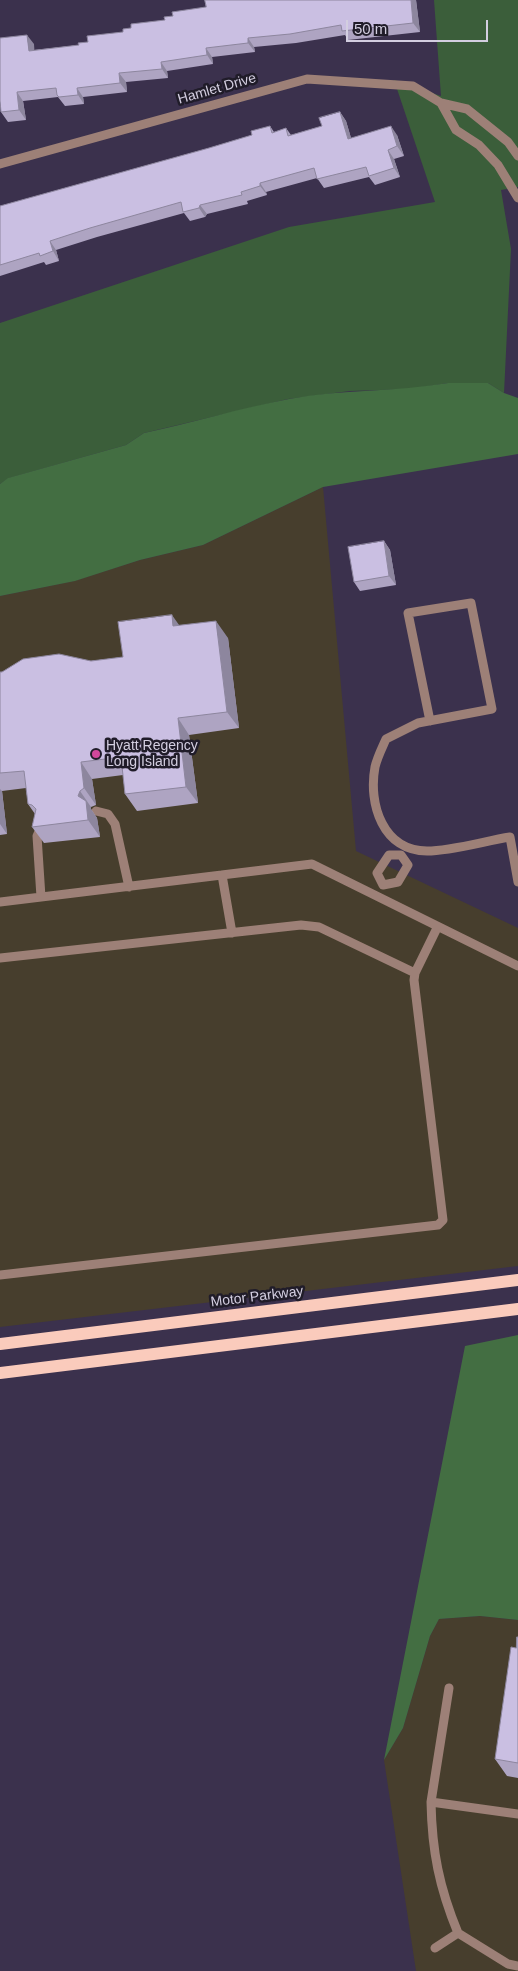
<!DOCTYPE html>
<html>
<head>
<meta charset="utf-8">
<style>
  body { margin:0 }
  #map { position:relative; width:518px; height:1971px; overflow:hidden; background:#3b314d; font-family:Helvetica,sans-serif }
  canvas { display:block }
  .scale { position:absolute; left:346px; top:20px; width:142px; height:22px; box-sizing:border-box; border:2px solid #d3cee0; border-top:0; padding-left:6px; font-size:15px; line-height:18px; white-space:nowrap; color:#d3cee0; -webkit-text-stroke:4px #201c29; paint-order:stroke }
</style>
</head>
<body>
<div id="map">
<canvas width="518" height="1971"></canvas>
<div class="scale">50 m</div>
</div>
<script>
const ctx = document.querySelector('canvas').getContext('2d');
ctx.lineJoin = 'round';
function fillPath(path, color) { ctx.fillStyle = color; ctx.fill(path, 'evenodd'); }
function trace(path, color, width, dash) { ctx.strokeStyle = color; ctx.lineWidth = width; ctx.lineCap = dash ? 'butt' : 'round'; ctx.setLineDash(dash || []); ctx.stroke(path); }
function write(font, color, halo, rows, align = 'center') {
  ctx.font = font + ' Helvetica,sans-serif'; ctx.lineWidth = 5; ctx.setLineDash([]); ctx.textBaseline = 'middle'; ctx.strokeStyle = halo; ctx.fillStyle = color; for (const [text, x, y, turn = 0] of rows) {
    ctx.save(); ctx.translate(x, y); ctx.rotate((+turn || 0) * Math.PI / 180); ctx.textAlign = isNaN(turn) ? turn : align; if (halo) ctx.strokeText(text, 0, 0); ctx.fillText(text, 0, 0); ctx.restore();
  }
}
fillPath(new Path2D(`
  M 323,487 L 356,851 L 518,928 L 518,1266 L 0,1327 L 0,596 L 74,581 L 140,560 L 203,545 Z
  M 480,1616 L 518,1620 L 518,1971 L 416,1971 L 384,1760 L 403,1728 L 430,1636 L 439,1619 Z`), '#473e2d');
fillPath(new Path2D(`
  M 434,0 L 518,0 L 518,187 L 501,190 L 511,249 L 504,393 L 488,383 L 448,383 L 411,389 L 350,391 L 288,399 L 144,433 L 126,445 L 9,478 L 0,484 L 0,323 L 289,227 L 435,202 L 394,80 L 441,96 Z`), '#3b5e3a');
fillPath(new Path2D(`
  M 448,383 L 488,383 L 504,393 L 518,398 L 518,454 L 323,487 L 203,545 L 140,560 L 75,581 L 0,596 L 0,484 L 8,478 L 126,445 L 144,433 C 192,423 240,408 289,399 C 342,389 395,392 448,383 Z
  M 518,1335 L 518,1620 L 480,1616 L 439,1619 L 430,1636 L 403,1728 L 384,1760 L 465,1346 Z`), '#436e42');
trace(new Path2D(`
  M 441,103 L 456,130 L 479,145 L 498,165 L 518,198
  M 0,164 L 307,79 L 413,86 L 441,103 L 467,109 L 508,142 L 518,156
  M 430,721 L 408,613 L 471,603 L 492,709 L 418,723 L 386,739 C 382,748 377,758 375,767 C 368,804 383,851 427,851 C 451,851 485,841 510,837 L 518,882
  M 96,811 L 108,814 L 115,824 L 129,887
  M 41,827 L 37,836 L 41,897
  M 389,855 L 401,855 L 408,865 L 398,882 L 383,885 L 377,873 Z
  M 222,875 L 232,933
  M 0,902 L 312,864 L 518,966
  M 0,958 L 301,925 L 319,927 L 415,973
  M 0,1275 L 438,1225 L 443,1220 L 414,980 L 415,973 L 437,928
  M 449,1688 L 431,1802 L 518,1814
  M 431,1802 C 432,1851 439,1887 458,1933
  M 458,1933 L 508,1964 L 518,1966
  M 435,1948 L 458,1933`), '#9d8077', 9);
trace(new Path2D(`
  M 0,1344 L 518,1280
  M 0,1373 L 518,1309`), '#facbbc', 12);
fillPath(new Path2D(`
  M 205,0 L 416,0 L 420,32 L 348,40 L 345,35 L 296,43 L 254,47 L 255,52 L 212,57 L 213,64 L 167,71 L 168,78 L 126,82 L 127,92 L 83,97 L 84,104 L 65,106 L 58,97 L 23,101 L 26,120 L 8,122 L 1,112 L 34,44 L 34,50 L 79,45 L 123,32 L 131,28 L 165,20 L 173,16 L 206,7 Z
  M 340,112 L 346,121 L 351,138 L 397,135 L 404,156 L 394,159 L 400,177 L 375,185 L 369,177 L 324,188 L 317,178 L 266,192 L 267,195 L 247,201 L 248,204 L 207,214 L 205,217 L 190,221 L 184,213 L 97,237 L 56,250 L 59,261 L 46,265 L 44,262 L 0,276 L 0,206 L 209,148 L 252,135 L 270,126 L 274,132 L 286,128 L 291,135 L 322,126 Z
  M 384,541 L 390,550 L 396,585 L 360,591 L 354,582 Z
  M 179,626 L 228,638 L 239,728 L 189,735 L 198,803 L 137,811 L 125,794 L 123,775 L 92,779 L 96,805 L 91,807 L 91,809 L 97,818 L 100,837 L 44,843 L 32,827 L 35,814 L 28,804 L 26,788 L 2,791 L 7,834 L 0,835 L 0,672 L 123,657 Z
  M 518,1637 L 518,1778 L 507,1776 L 495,1759 Z`), '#aea4c2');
fillPath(new Path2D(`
  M 411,0 L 416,0 L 420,32 L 413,23 Z
  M 27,35 L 34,44 L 35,60 L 29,51 Z
  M 248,38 L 254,47 L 255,52 L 248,43 Z
  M 206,48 L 212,57 L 213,64 L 207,55 Z
  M 161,62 L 167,71 L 168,78 L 162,69 Z
  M 119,73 L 126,82 L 127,92 L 120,83 Z
  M 77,88 L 83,97 L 84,104 L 78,95 Z
  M 17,92 L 23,101 L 26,120 L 19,110 Z
  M 340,112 L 346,121 L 354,148 L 348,139 Z
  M 391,126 L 397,135 L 404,156 L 397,146 Z
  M 388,150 L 394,159 L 400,177 L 394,168 Z
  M 260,183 L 266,192 L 267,195 L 260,186 Z
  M 200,205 L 207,214 L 205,217 L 199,208 Z
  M 50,241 L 56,250 L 59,261 L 53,251 Z
  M 384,541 L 390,550 L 396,585 L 389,576 Z
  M 172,615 L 184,632 L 173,626 Z
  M 216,621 L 228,638 L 239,728 L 227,712 Z
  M 178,718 L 189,735 L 198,803 L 186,787 Z
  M 81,762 L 92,779 L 96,805 L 84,788 Z
  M 0,789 L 2,791 L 7,834 L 0,824 Z
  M 80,791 L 91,807 L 91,809 L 97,818 L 100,837 L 88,820 L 78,796 Z`), '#8d869e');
const building = new Path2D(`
  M 205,0 L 411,0 L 413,23 L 342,31 L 341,25 L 290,34 L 248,38 L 248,43 L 206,48 L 207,55 L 161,62 L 162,69 L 119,73 L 120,83 L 77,88 L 78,95 L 59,97 L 57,95 L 56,88 L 17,92 L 19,110 L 1,112 L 0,101 L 0,38 L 27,35 L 29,51 L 79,45 L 78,43 L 88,42 L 87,36 L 123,32 L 123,29 L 131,28 L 131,24 L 165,20 L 164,17 L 173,16 L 172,12 L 206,7 Z
  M 340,112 L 348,139 L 391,126 L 397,146 L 388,150 L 394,168 L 369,176 L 366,167 L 317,179 L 314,168 L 260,183 L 260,186 L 241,192 L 242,195 L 200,205 L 199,208 L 183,212 L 181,202 L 90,228 L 50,241 L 53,251 L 40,256 L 39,253 L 0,265 L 0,206 L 209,148 L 252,135 L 251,131 L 270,126 L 272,133 L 286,128 L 288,136 L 322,126 L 319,118 Z
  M 384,541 L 389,576 L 354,582 L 348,547 Z
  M 172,615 L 173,626 L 216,621 L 227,712 L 178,718 L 186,787 L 125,794 L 121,757 L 81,762 L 84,788 L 80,791 L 78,796 L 86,801 L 88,820 L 32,827 L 36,809 L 32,805 L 28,804 L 24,771 L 0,773 L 0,672 L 2,672 L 23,659 L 59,654 L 91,661 L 123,657 L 118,622 Z
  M 517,1637 L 518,1637 L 518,1763 L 495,1759 L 511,1647 L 516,1648 Z`);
fillPath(building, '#cabfe2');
trace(building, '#8d869e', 1);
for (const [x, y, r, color] of [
  [96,754,5,"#d1479c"]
]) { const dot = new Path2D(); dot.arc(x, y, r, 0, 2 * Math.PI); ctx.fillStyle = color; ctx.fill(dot); trace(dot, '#201c29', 2); }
write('14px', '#d3cee0', '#201c29', [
  ["Hamlet Drive",217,89,-16],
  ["Motor Parkway",257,1297,-7]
]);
write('14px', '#d3cee0', '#201c29', [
  ["Hyatt Regency",106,746],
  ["Long Island",106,762]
], 'left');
</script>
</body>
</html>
